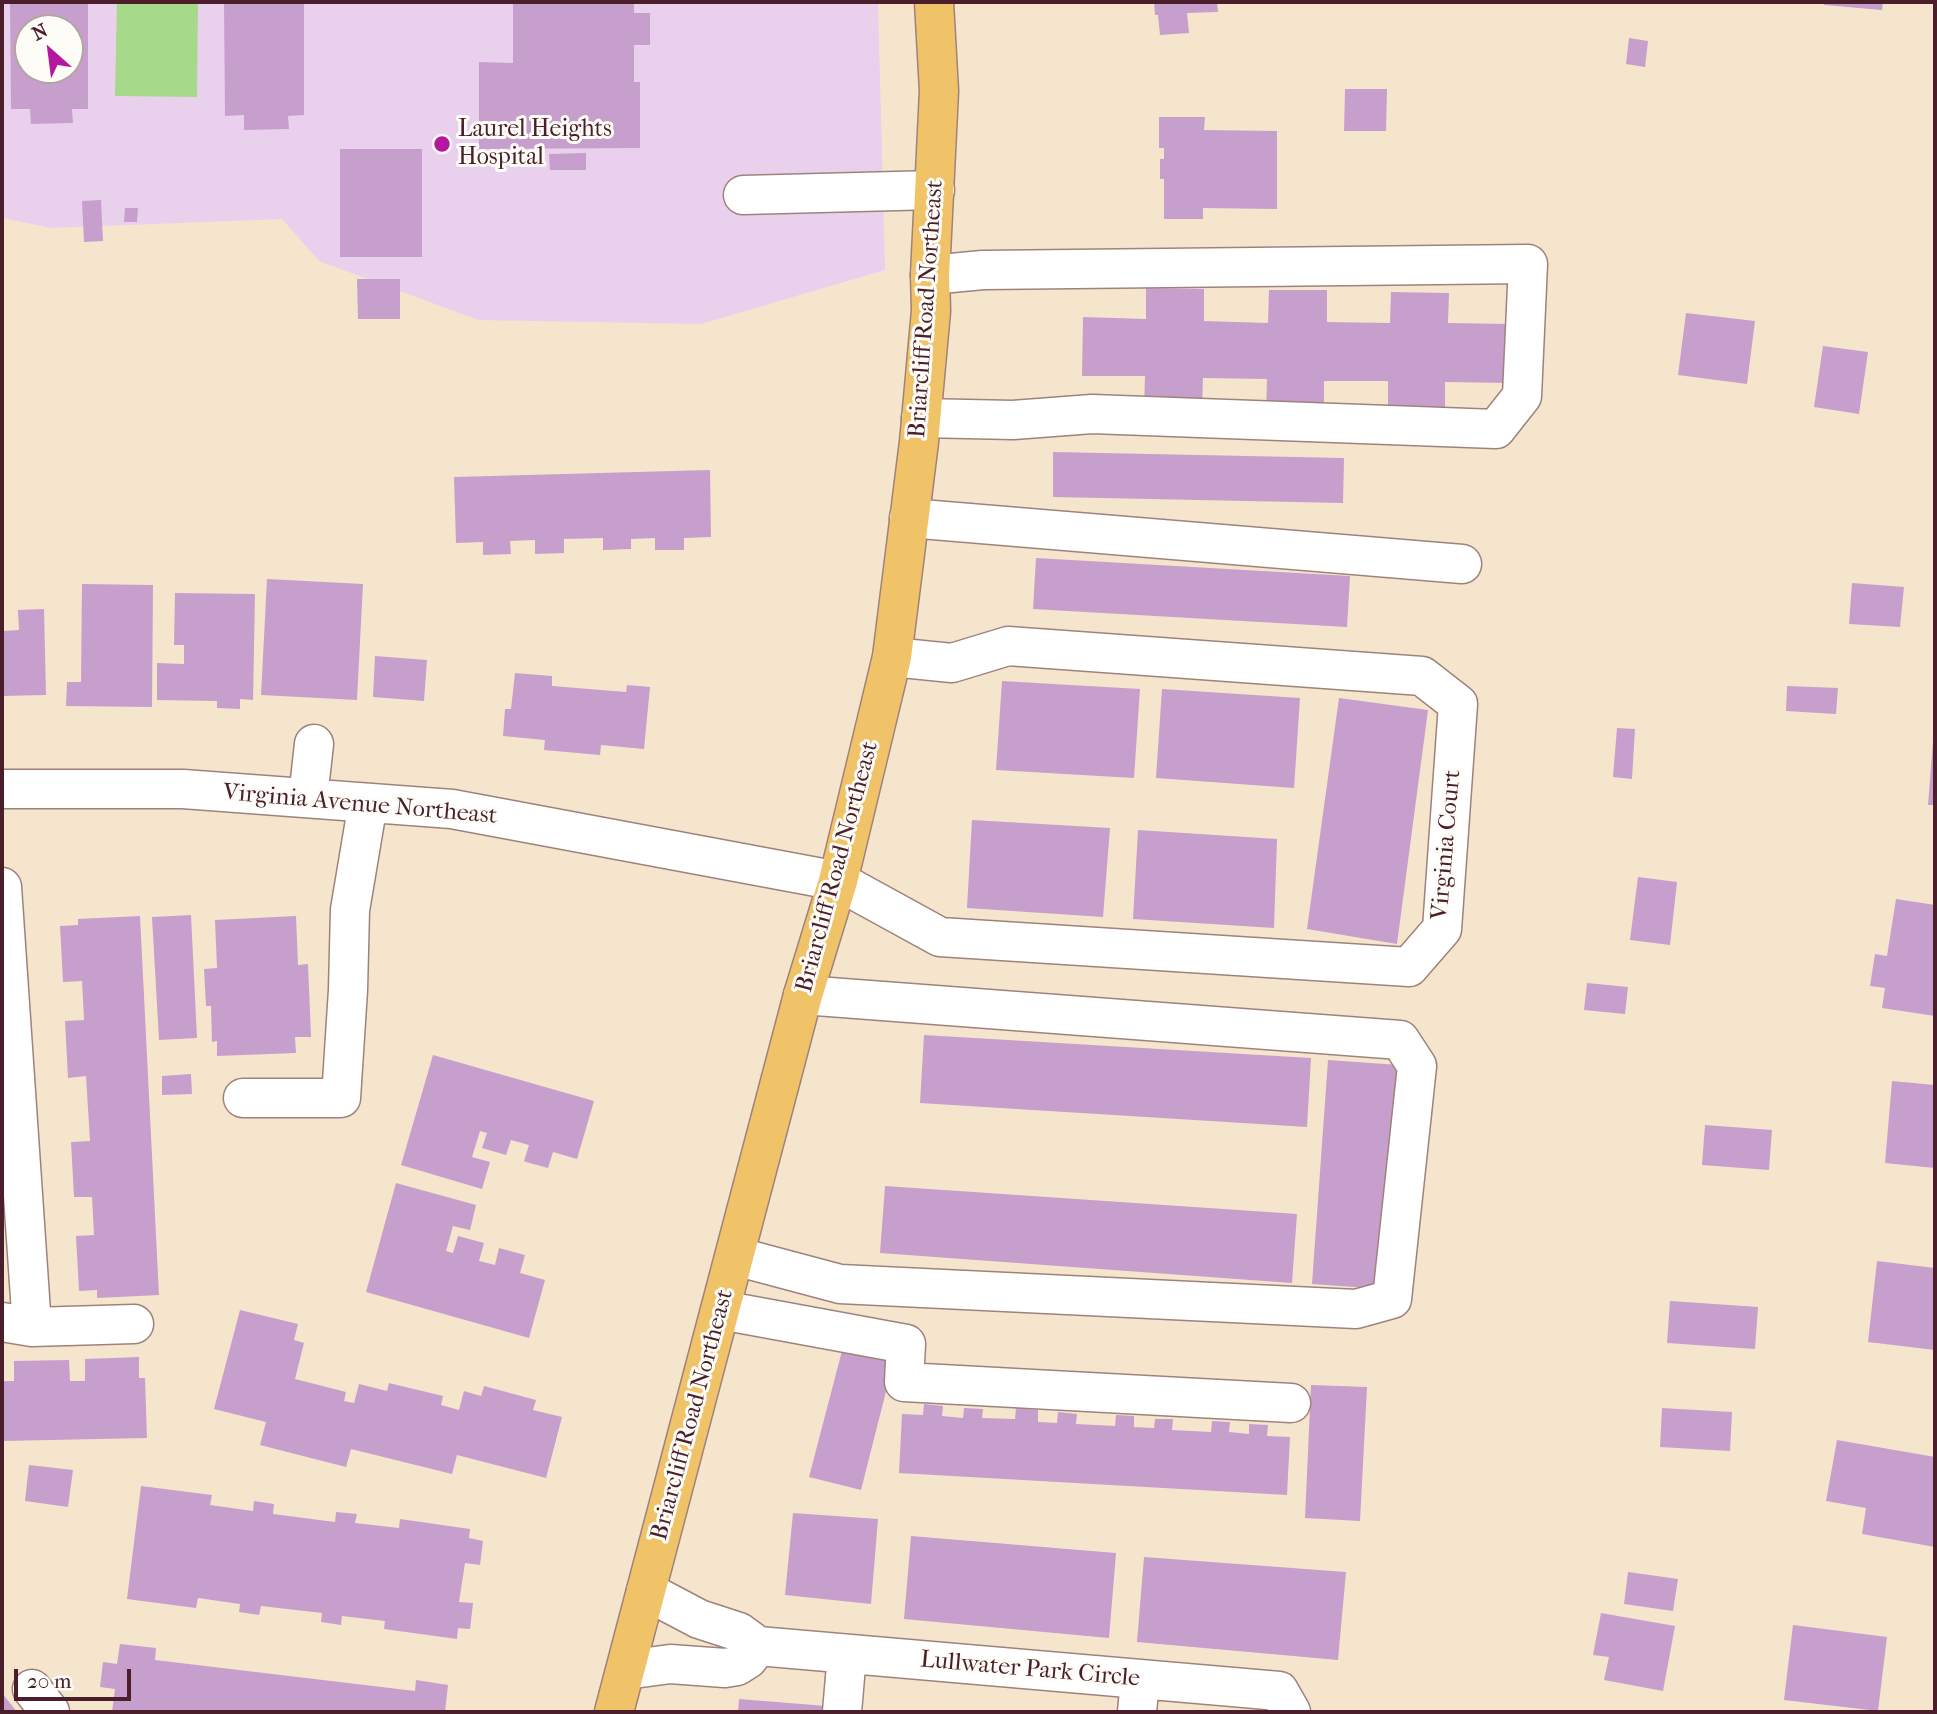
<!DOCTYPE html>
<html>
<head>
<meta charset="utf-8">
<style>
  body { margin:0 }
  #map { position:relative; width:1937px; height:1714px; overflow:hidden; background:#f5e5cd; font-family:"IM FELL French Canon",serif }
  canvas { display:block }
  .frame { position:absolute; inset:0; border:4px solid #4a1f2b; pointer-events:none }
  .north { position:absolute; left:14px; top:14px; width:70px; height:70px; box-sizing:border-box; background:#fdfcf7; border:2px solid #b5a4a5; border-radius:50%; rotate:332deg; font-size:19px; font-weight:700; line-height:28px; text-align:center; color:#4a1f2b }
  .north::after { content:''; display:block; margin:auto; width:24px; height:32px; background:#b5179e; clip-path:polygon(50% 0,100% 100%,50% 72%,0 100%) }
  .scale { position:absolute; left:14px; top:1669px; width:117px; height:32px; box-sizing:border-box; border:4px solid #4a1f2b; border-top:0; padding-left:9px; font-size:21px; line-height:24px; white-space:nowrap; color:#4a1f2b; -webkit-text-stroke:5px #fdfcf7; paint-order:stroke }
</style>
</head>
<body>
<div id="map">
<canvas width="1937" height="1714"></canvas>
<div class="frame"></div>
<div class="north">N</div>
<div class="scale">20 m</div>
</div>
<script>
const ctx = document.querySelector('canvas').getContext('2d');
ctx.lineJoin = 'round';
function fillPath(path, color) { ctx.fillStyle = color; ctx.fill(path, 'evenodd'); }
function trace(path, color, width, dash) { ctx.strokeStyle = color; ctx.lineWidth = width; ctx.lineCap = dash ? 'butt' : 'round'; ctx.setLineDash(dash || []); ctx.stroke(path); }
function write(font, color, halo, rows, align = 'center') {
  ctx.font = font + ' "IM FELL French Canon",serif'; ctx.lineWidth = 6; ctx.setLineDash([]); ctx.textBaseline = 'middle'; ctx.strokeStyle = halo; ctx.fillStyle = color; for (const [text, x, y, turn = 0] of rows) {
    ctx.save(); ctx.translate(x, y); ctx.rotate((+turn || 0) * Math.PI / 180); ctx.textAlign = isNaN(turn) ? turn : align; if (halo) ctx.strokeText(text, 0, 0); ctx.fillText(text, 0, 0); ctx.restore();
  }
}
fillPath(new Path2D(`
  M 2,2 L 878,2 L 885,270 L 701,324 L 478,320 L 319,261 L 282,219 L 52,228 L 2,218 ZM 28,28 L 70,28 L 70,70 L 28,70 Z`), '#e9d1ed');
fillPath(new Path2D(`
  M 117,2 L 198,2 L 197,97 L 115,96 Z`), '#a6d989');
fillPath(new Path2D(`
  M 10,2 L 88,2 L 88,109 L 72,109 L 73,123 L 31,124 L 30,109 L 11,109 ZM 28,28 L 70,28 L 70,70 L 28,70 Z
  M 224,2 L 304,2 L 304,115 L 288,116 L 289,129 L 244,130 L 244,115 L 225,116 Z
  M 513,2 L 634,2 L 634,13 L 650,13 L 650,45 L 634,45 L 634,82 L 640,82 L 640,148 L 479,149 L 479,62 L 513,63 Z
  M 1154,2 L 1217,2 L 1218,12 L 1187,13 L 1189,33 L 1160,35 L 1158,15 L 1155,15 Z
  M 1825,2 L 1883,2 L 1882,10 L 1824,5 Z
  M 1629,38 L 1648,41 L 1645,67 L 1626,64 Z
  M 1345,89 L 1387,89 L 1386,131 L 1344,131 Z
  M 1159,117 L 1205,117 L 1204,130 L 1277,131 L 1277,209 L 1203,208 L 1203,219 L 1164,219 L 1164,179 L 1160,179 L 1160,159 L 1164,159 L 1164,148 L 1159,148 Z
  M 340,149 L 422,149 L 422,257 L 340,257 Z
  M 586,153 L 586,170 L 550,170 L 549,154 Z
  M 101,200 L 103,241 L 84,242 L 82,201 Z
  M 125,208 L 138,208 L 137,222 L 124,222 Z
  M 357,279 L 400,279 L 400,319 L 358,319 Z
  M 1146,288 L 1204,289 L 1204,321 L 1268,323 L 1269,290 L 1327,290 L 1327,322 L 1390,323 L 1391,292 L 1449,293 L 1448,323 L 1510,324 L 1509,383 L 1445,382 L 1445,416 L 1388,415 L 1388,381 L 1324,381 L 1324,413 L 1266,412 L 1267,379 L 1203,378 L 1202,409 L 1144,409 L 1145,376 L 1082,376 L 1083,317 L 1146,319 Z
  M 1686,313 L 1755,321 L 1747,384 L 1678,375 Z
  M 1823,346 L 1868,352 L 1859,414 L 1814,407 Z
  M 1053,452 L 1344,458 L 1343,503 L 1053,497 Z
  M 710,470 L 711,537 L 684,538 L 684,550 L 655,550 L 655,538 L 631,539 L 631,549 L 603,550 L 603,538 L 564,539 L 564,553 L 535,554 L 535,540 L 510,541 L 511,554 L 483,555 L 483,542 L 456,543 L 454,477 Z
  M 1036,558 L 1350,576 L 1347,627 L 1033,609 Z
  M 267,579 L 363,584 L 357,700 L 261,695 Z
  M 1852,583 L 1904,587 L 1900,627 L 1849,624 Z
  M 82,584 L 153,585 L 152,707 L 66,706 L 67,682 L 81,682 Z
  M 175,593 L 255,594 L 253,700 L 240,699 L 240,709 L 217,708 L 217,701 L 157,700 L 157,663 L 184,664 L 184,645 L 174,645 Z
  M 44,609 L 46,695 L 2,696 L 2,631 L 19,630 L 18,610 Z
  M 375,656 L 427,660 L 424,701 L 373,697 Z
  M 515,673 L 552,676 L 552,686 L 626,692 L 627,685 L 650,687 L 644,749 L 601,745 L 600,755 L 544,750 L 545,740 L 503,736 L 505,709 L 511,709 Z
  M 1002,681 L 1140,689 L 1134,778 L 996,770 Z
  M 1787,686 L 1838,688 L 1836,714 L 1786,711 Z
  M 1162,689 L 1300,698 L 1294,788 L 1156,778 Z
  M 1339,698 L 1428,710 L 1397,944 L 1307,929 Z
  M 1617,728 L 1635,729 L 1632,779 L 1613,777 Z
  M 1933,741 L 1935,741 L 1935,805 L 1928,805 Z
  M 972,820 L 1110,828 L 1103,917 L 967,908 Z
  M 1138,830 L 1277,839 L 1274,928 L 1133,919 Z
  M 1638,877 L 1677,882 L 1670,945 L 1630,940 Z
  M 1896,899 L 1935,905 L 1935,1016 L 1882,1008 L 1885,988 L 1870,986 L 1875,954 L 1887,956 Z
  M 191,915 L 197,1038 L 159,1040 L 152,917 Z
  M 140,916 L 159,1295 L 97,1298 L 97,1290 L 79,1291 L 76,1236 L 94,1235 L 92,1197 L 74,1197 L 71,1142 L 90,1141 L 86,1076 L 68,1078 L 65,1021 L 84,1020 L 82,981 L 63,982 L 60,926 L 78,925 L 78,919 Z
  M 296,916 L 298,965 L 308,964 L 311,1037 L 295,1037 L 296,1053 L 217,1056 L 217,1041 L 212,1042 L 211,1006 L 206,1006 L 204,969 L 217,968 L 215,920 Z
  M 1587,983 L 1628,987 L 1625,1014 L 1584,1010 Z
  M 924,1035 L 1311,1058 L 1307,1127 L 920,1103 Z
  M 433,1055 L 594,1101 L 577,1159 L 553,1152 L 548,1168 L 526,1162 L 524,1161 L 529,1145 L 511,1140 L 506,1155 L 482,1148 L 487,1133 L 480,1131 L 472,1157 L 490,1162 L 482,1189 L 401,1165 Z
  M 1328,1060 L 1399,1065 L 1382,1289 L 1312,1284 Z
  M 191,1074 L 192,1094 L 162,1095 L 162,1076 Z
  M 1892,1081 L 1935,1085 L 1935,1168 L 1885,1163 Z
  M 1705,1125 L 1772,1130 L 1769,1170 L 1702,1165 Z
  M 396,1183 L 476,1205 L 470,1230 L 453,1226 L 446,1251 L 453,1253 L 458,1236 L 484,1243 L 479,1261 L 495,1265 L 499,1248 L 525,1255 L 520,1273 L 545,1280 L 529,1338 L 366,1292 Z
  M 885,1186 L 1297,1214 L 1292,1283 L 880,1253 Z
  M 1877,1261 L 1935,1268 L 1935,1350 L 1868,1342 Z
  M 1670,1301 L 1758,1307 L 1755,1349 L 1667,1343 Z
  M 240,1310 L 298,1324 L 294,1340 L 304,1343 L 295,1379 L 346,1392 L 344,1401 L 354,1403 L 359,1384 L 387,1391 L 389,1383 L 443,1396 L 441,1405 L 459,1410 L 464,1391 L 481,1396 L 484,1386 L 536,1400 L 533,1410 L 562,1417 L 546,1478 L 457,1455 L 452,1474 L 351,1449 L 346,1467 L 260,1445 L 266,1422 L 214,1409 Z
  M 843,1347 L 894,1360 L 861,1490 L 809,1477 Z
  M 139,1357 L 139,1378 L 145,1378 L 147,1438 L 2,1441 L 2,1381 L 14,1381 L 14,1361 L 69,1360 L 70,1381 L 85,1381 L 85,1359 Z
  M 1311,1385 L 1367,1387 L 1360,1521 L 1305,1518 Z
  M 924,1404 L 943,1406 L 942,1416 L 963,1418 L 964,1408 L 983,1409 L 982,1418 L 1015,1419 L 1016,1408 L 1038,1410 L 1038,1422 L 1057,1423 L 1058,1412 L 1077,1414 L 1076,1424 L 1115,1426 L 1116,1415 L 1134,1416 L 1134,1427 L 1154,1428 L 1155,1419 L 1173,1419 L 1172,1430 L 1211,1432 L 1212,1421 L 1230,1422 L 1229,1432 L 1249,1434 L 1249,1424 L 1268,1425 L 1267,1436 L 1290,1437 L 1287,1495 L 899,1473 L 902,1414 L 923,1415 Z
  M 1662,1408 L 1732,1412 L 1730,1451 L 1660,1447 Z
  M 1837,1440 L 1935,1457 L 1935,1547 L 1862,1534 L 1866,1508 L 1826,1501 Z
  M 29,1465 L 73,1470 L 68,1507 L 25,1501 Z
  M 141,1486 L 212,1495 L 210,1505 L 253,1511 L 254,1501 L 274,1504 L 273,1514 L 335,1522 L 336,1512 L 357,1514 L 355,1523 L 399,1528 L 400,1519 L 470,1529 L 469,1538 L 483,1541 L 480,1565 L 465,1563 L 459,1602 L 473,1603 L 470,1629 L 458,1628 L 457,1639 L 384,1629 L 385,1621 L 342,1616 L 341,1625 L 321,1622 L 322,1613 L 261,1606 L 259,1615 L 239,1612 L 240,1604 L 198,1598 L 196,1608 L 127,1599 Z
  M 793,1513 L 878,1519 L 871,1604 L 785,1595 Z
  M 911,1536 L 1116,1553 L 1109,1638 L 904,1619 Z
  M 1144,1557 L 1346,1572 L 1338,1660 L 1137,1642 Z
  M 1628,1572 L 1678,1579 L 1673,1611 L 1624,1604 Z
  M 1601,1613 L 1675,1626 L 1663,1691 L 1604,1680 L 1609,1657 L 1593,1655 Z
  M 1793,1625 L 1887,1637 L 1878,1711 L 1784,1700 Z
  M 120,1644 L 156,1648 L 155,1660 L 415,1691 L 416,1680 L 448,1685 L 445,1712 L 112,1712 L 115,1689 L 100,1687 L 103,1662 L 117,1664 Z
  M 2,1693 L 17,1712 L 2,1712 Z
  M 739,1699 L 826,1706 L 825,1712 L 738,1712 Z`), '#c79fcd');
const minor = new Path2D(`
  M 743,195 L 935,190
  M 921,418 L 1013,420 L 1092,414 L 1496,429 L 1522,396 L 1528,264 L 983,270 L 930,275
  M 909,518 L 1462,564
  M 2,789 L 183,789 L 452,809 L 838,881 L 940,937 L 1409,967 L 1442,929 L 1458,704 L 1422,676 L 1008,646 L 952,663 L 892,657
  M 308,798 L 314,744
  M 2,887 L 32,1327
  M 243,1098 L 341,1098 L 348,990 L 350,910 L 368,803
  M 735,1256 L 840,1284 L 1356,1309 L 1392,1299 L 1417,1066 L 1400,1040 L 803,995
  M 721,1310 L 906,1344 L 904,1382 L 1291,1403
  M 2,1322 L 32,1327 L 134,1324
  M 646,1591 L 699,1619 L 739,1632 L 758,1646
  M 626,1670 L 670,1664 L 725,1668 L 737,1666 L 748,1659 L 758,1646 L 1279,1691 L 1291,1712
  M 32,1689 L 50,1712
  M 842,1712 L 847,1654
  M 1137,1712 L 1140,1680`);
const major = new Path2D(`
  M 614,1712 L 803,995 L 838,881 L 892,657 L 919,442 L 931,311 L 930,275 L 939,91 L 934,2`);
trace(minor, '#a0827c', 41);
trace(major, '#a0827c', 41);
trace(minor, '#fff', 38);
trace(major, '#f1c369', 38);
for (const [x, y, r, color] of [
  [442,144,9,"#b5179e"]
]) { const dot = new Path2D(); dot.arc(x, y, r, 0, 2 * Math.PI); ctx.fillStyle = color; ctx.fill(dot); trace(dot, '#fdfcf7', 2.5); }
write('24px', '#4a1f2b', '#fdfcf7', [
  ["Laurel Heights",458,130],
  ["Hospital",458,158]
], 'left');
write('24px', '#4a1f2b', '#fdfcf7', [
  ["Briarcliff Road Northeast",927,309,-86],
  ["Virginia Avenue Northeast",360,805,5],
  ["Virginia Court",1447,845,-85],
  ["Briarcliff Road Northeast",838,867,-75],
  ["Briarcliff Road Northeast",693,1415,-75],
  ["Lullwater Park Circle",1030,1670,5]
]);
</script>
</body>
</html>
